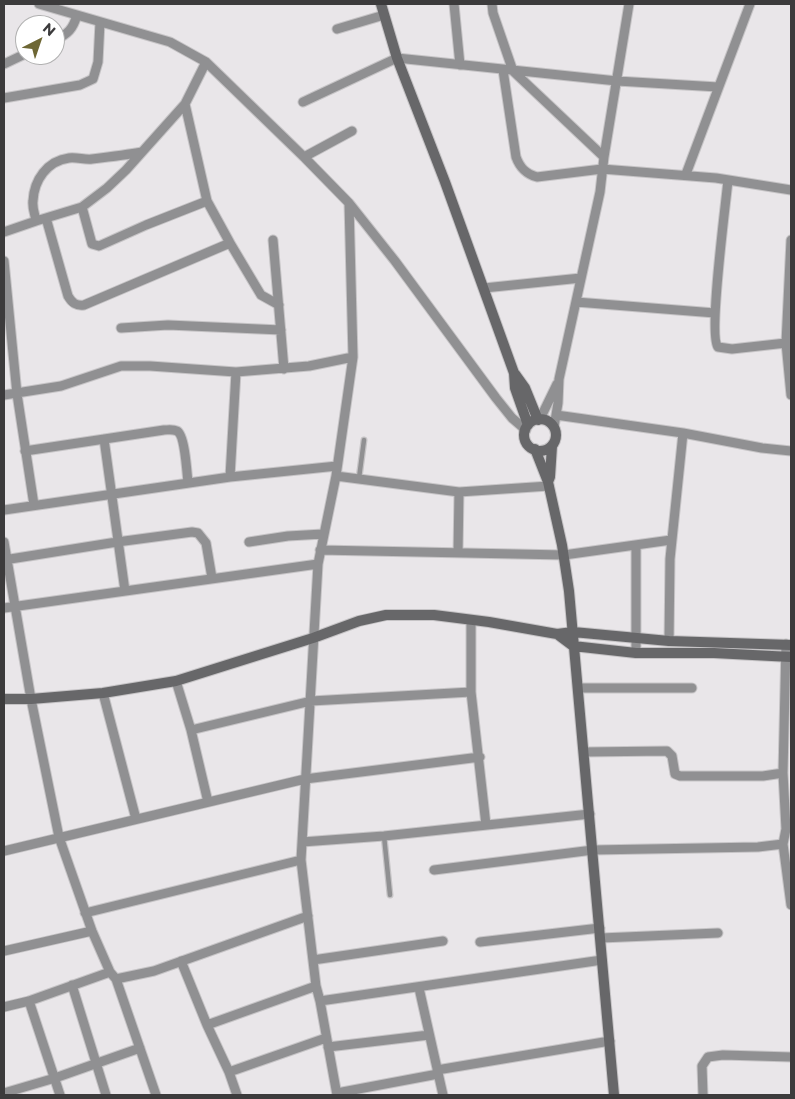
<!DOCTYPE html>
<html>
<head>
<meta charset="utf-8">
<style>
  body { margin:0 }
  #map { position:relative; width:795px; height:1099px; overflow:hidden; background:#e9e6e9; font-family:Montserrat,sans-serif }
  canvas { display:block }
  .frame { position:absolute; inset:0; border:5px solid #3c3b3c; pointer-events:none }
  .north { position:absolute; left:15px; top:15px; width:50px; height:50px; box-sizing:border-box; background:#fff; border:1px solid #b1b1b1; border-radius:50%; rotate:41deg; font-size:14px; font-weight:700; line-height:20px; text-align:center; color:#3c3b3c }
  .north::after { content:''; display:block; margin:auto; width:18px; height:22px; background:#6e6734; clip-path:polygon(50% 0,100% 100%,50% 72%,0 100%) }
</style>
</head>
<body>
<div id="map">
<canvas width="795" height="1099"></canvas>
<div class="frame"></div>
<div class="north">N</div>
</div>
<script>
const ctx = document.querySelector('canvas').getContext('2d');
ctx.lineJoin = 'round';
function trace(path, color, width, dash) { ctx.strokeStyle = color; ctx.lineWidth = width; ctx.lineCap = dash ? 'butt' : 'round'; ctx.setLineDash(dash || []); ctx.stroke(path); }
const lane = new Path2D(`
  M 359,478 L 364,440
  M 384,836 L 390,895`);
const street = new Path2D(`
  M 39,4 L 170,42 L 206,62 L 304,157 L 349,203 L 395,261 L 496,398 L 512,418 L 526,430
  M 454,4 L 460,65
  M 492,4 L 493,13 L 513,71 L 604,157
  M 337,29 L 384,15
  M 55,40 C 68,34 73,29 77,15
  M 4,64 L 25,54
  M 503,70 L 516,157 C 520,168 526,174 537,177 L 602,169 L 716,178 L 791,190
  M 4,98 L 80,85 L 93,79 L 98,62 L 100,22
  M 303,102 L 397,58 L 617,81 L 718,87
  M 185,104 L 207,201 L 230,243 L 261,295 L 279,305
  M 304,157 L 352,131
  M 686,174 L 750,4
  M 728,180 C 726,203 708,336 718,347 L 732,349 L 786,343 L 791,395
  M 82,207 L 92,244 L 99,246 L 146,225 L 207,201
  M 46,218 L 68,296 C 72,303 76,306 84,305 L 230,243
  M 36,221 C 35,214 32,208 33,201 C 34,180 47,161 69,158 C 77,157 85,160 92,159 C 109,157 126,155 142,152
  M 4,232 L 36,221 L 82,207 L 107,188 L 126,170 L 185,104 L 206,62
  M 273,240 L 284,369
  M 4,261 L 17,394 L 34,505
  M 484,288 L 581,278
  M 576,302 L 715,313
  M 121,328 L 168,325 L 281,330
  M 789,343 L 786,343 L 791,240
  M 4,395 L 61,386 L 121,366 L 150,366 L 236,372 L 309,366 L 353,357
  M 556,415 L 683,433 L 670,559 L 669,641
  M 540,419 L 557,384
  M 554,427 L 558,403 L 559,379 L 600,192 L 604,157 L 629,4
  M 683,433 L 762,448 L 791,451
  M 104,439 L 125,591
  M 25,451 L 164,430 C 168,430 173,429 177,431 C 185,435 187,474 188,483
  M 336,476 L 459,492 L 549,486
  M 230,477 L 236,372
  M 4,510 L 230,477 L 337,466
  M 4,542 L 31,699 L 59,837 L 92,931 L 110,972 L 116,979 L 156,1095
  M 249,542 L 288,536 L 323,534
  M 636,545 L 636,653
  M 320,550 L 564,555 L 671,540
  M 458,553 L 459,492
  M 4,560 L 117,542 L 192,532 L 198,533 L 206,543 L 212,578
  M 4,608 L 318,564
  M 471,620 L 471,692 L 486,825
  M 786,644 L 783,773 L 786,829 L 783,844 L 791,905
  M 176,681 L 191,730 L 208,802
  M 579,688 L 692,688
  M 103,693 L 136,819
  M 191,730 L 311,701 L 471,692
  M 584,752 L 667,751 L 672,756 L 675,774 L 680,776 L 763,776 L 783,773
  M 302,842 L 384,836 L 590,814
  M 4,851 L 305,779 L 480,757
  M 434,870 L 593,850 L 758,847 L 783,844
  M 85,913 L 301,860
  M 601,938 L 718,933
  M 480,942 L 600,928
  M 4,951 L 92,931
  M 313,960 L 443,941
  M 181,961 L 207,1025 L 229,1072 L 237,1095
  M 116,979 L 154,971 L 308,916
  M 72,985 L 106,1095
  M 419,988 L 443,1095
  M 29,1001 L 60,1095
  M 320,1001 L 602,960
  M 4,1007 L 29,1001 L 110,972
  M 207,1025 L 316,986
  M 328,1047 L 429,1035
  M 437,1070 L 610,1041
  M 229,1072 L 326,1038
  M 4,1093 L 55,1078 L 140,1048
  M 337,1093 L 438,1074
  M 337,1095 L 320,1001 L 316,986 L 301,860 L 318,564 L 336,476 L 353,357 L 349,203
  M 703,1095 L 702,1066 L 708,1057 L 723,1055 L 791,1057`);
const secondary = new Path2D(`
  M 381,4 L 397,58 L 445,182 L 514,373 L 515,388 L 528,425
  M 515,374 L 525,388 L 538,420
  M524 435a16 16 0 1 1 32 0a16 16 0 1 1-32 0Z
  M 535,449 L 548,482 L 562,545 L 569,591 L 614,1095
  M 548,482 L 550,477 L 552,446
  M 557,634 L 573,646 L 636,653 L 714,653 L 791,657
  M 4,699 L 31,699 L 103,693 L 176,681 L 313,638 L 359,621 L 386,615 L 434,615 L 489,622 L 557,634 L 573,632 L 669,641 L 791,645`);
trace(lane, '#c6c4c6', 7);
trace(street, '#c6c4c6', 11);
trace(secondary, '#c6c4c6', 12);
trace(lane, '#909092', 4.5);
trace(street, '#909092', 9);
trace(secondary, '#676769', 10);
</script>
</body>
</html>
